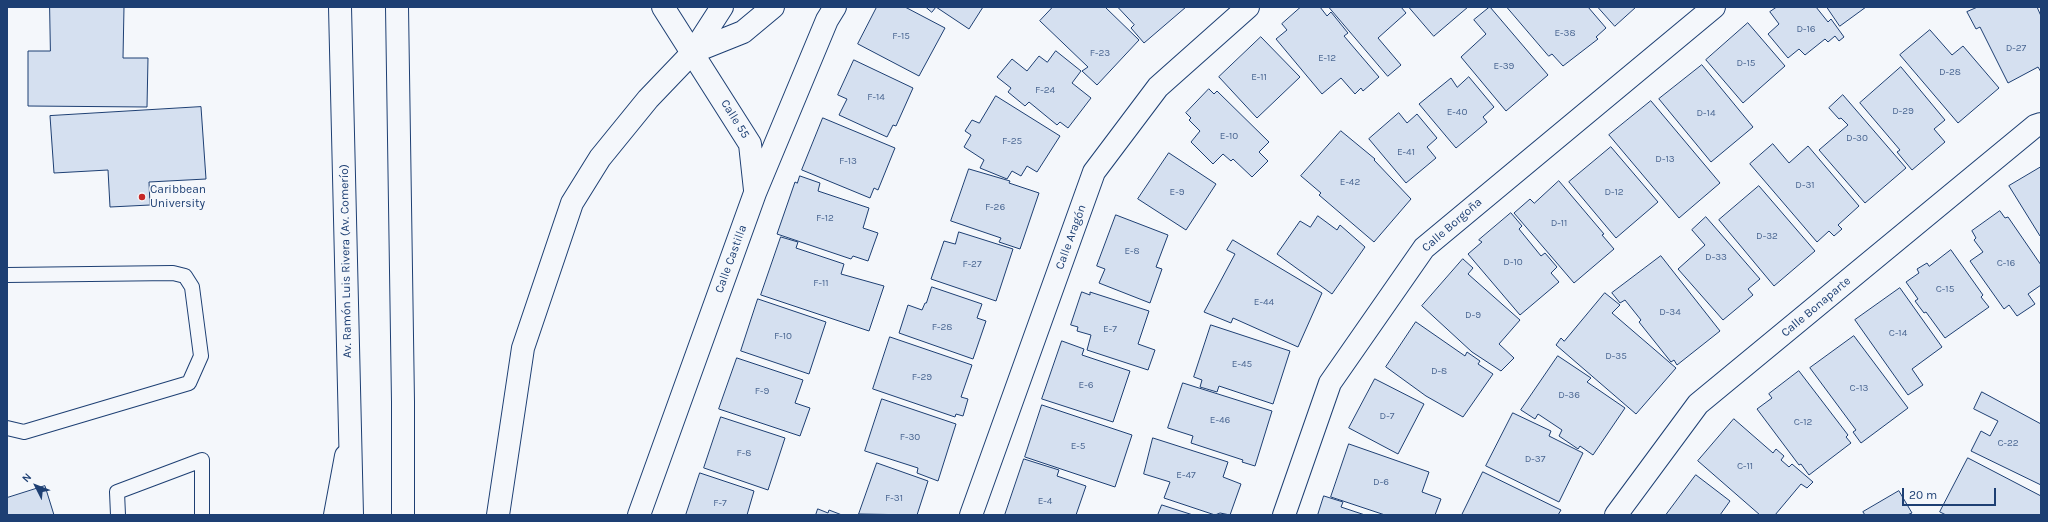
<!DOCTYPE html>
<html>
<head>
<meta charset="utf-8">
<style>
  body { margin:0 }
  #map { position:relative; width:2048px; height:522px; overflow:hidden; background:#f4f7fb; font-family:Karla,sans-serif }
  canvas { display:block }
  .frame { position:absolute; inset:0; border:8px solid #1d3f73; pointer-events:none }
  .north { position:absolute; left:16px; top:466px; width:40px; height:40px; -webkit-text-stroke:3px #f4f7fb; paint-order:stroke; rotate:312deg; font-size:11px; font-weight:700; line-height:16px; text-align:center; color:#1d3f73 }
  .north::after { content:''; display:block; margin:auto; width:14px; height:18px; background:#1d3f73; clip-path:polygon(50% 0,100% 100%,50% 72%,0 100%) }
  .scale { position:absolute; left:1902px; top:488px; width:94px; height:18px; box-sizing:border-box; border:2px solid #1d3f73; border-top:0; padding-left:5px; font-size:12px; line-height:14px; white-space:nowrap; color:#1d3f73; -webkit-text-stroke:3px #f4f7fb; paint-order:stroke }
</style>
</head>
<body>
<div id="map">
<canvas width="2048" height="522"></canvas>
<div class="frame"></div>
<div class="north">N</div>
<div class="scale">20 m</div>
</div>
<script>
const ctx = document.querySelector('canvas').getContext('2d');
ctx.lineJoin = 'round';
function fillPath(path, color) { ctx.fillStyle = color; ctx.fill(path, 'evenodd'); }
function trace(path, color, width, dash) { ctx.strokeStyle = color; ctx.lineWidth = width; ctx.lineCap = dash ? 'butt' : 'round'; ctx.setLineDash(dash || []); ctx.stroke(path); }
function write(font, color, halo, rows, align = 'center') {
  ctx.font = font + ' Karla,sans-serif'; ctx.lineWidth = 3; ctx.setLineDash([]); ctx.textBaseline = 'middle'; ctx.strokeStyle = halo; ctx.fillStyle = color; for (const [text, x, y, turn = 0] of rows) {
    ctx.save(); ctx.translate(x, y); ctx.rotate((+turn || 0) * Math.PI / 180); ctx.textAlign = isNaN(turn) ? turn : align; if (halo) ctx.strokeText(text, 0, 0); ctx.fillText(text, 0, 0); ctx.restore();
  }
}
const building = new Path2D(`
  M 50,7 L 124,7 L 123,58 L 148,58 L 147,107 L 28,106 L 28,51 L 50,51 Z
  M 877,7 L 905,7 L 945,28 L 919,76 L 858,44 Z
  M 926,7 L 983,7 L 969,29 L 936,7 L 932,12 Z
  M 1053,7 L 1105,7 L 1139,40 L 1097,85 L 1082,71 L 1088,67 L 1040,21 Z
  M 1118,7 L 1186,7 L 1144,43 L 1131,28 L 1134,25 Z
  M 1301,7 L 1320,7 L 1327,16 L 1331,12 L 1348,33 L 1344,36 L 1379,77 L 1363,91 L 1361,88 L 1355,94 L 1341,78 L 1322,94 L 1276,39 L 1287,30 L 1282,24 Z
  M 1329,7 L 1401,7 L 1406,13 L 1378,38 L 1401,65 L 1388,76 Z
  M 1409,7 L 1468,7 L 1434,36 Z
  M 1490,7 L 1548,75 L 1506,111 L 1461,57 L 1486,34 L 1474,20 Z
  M 1507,7 L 1588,7 L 1606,28 L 1596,37 L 1598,39 L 1563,66 L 1552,54 L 1549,56 Z
  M 1598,7 L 1636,7 L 1615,26 Z
  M 1777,7 L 1816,7 L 1828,22 L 1831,19 L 1844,37 L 1839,41 L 1835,36 L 1828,42 L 1825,39 L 1805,55 L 1799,49 L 1788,58 L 1768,34 L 1779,24 L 1770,12 Z
  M 1827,7 L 1866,7 L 1840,26 Z
  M 1978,7 L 2037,7 L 2041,16 L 2041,72 L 2038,67 L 2008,83 L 1980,27 L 1976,29 L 1967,12 Z
  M 1748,23 L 1785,66 L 1743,103 L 1706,60 Z
  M 1930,30 L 1952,55 L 1963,46 L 1999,88 L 1958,123 L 1900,55 Z
  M 1261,37 L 1300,77 L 1257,118 L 1219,77 Z
  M 1056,51 L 1081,71 L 1072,83 L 1091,98 L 1068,128 L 1060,122 L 1057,125 L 1029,102 L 1025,106 L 1008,92 L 1011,88 L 997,77 L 1012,59 L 1027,71 L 1039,56 L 1047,62 Z
  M 854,60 L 913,88 L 896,126 L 893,125 L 887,137 L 839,115 L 847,99 L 838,95 Z
  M 1702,65 L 1753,127 L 1711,162 L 1659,99 Z
  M 1901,67 L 1945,120 L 1934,129 L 1945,142 L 1912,170 L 1897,152 L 1900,150 L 1860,103 Z
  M 1469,77 L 1494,107 L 1483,117 L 1487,122 L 1456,148 L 1419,104 L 1451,78 L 1457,87 Z
  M 1209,89 L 1214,94 L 1217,91 L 1269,142 L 1259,152 L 1268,161 L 1252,177 L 1233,159 L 1231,161 L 1223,154 L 1213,164 L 1191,142 L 1200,131 L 1189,120 L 1191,118 L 1186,113 Z
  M 1843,95 L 1906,168 L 1865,203 L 1819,150 L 1848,125 L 1841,118 L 1839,119 L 1829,108 Z
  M 996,96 L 1060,136 L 1037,172 L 1027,166 L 1021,176 L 1012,171 L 1007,179 L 980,168 L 984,160 L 964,147 L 971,135 L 965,131 L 972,120 L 979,123 Z
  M 1651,101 L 1720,183 L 1679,218 L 1609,135 Z
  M 201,107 L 206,179 L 149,182 L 150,205 L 110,207 L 108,170 L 54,173 L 50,116 Z
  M 1399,113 L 1407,123 L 1417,114 L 1437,138 L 1427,147 L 1436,158 L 1406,183 L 1369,139 Z
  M 823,118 L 895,148 L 878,190 L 874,188 L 870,198 L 802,170 Z
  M 1341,131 L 1375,159 L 1374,160 L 1411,199 L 1374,242 L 1319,195 L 1321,193 L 1301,176 Z
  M 1773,144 L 1789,163 L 1808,146 L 1859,206 L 1838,225 L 1842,229 L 1834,236 L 1829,231 L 1817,242 L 1750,164 Z
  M 1611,147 L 1658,202 L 1616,238 L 1569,182 Z
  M 1169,153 L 1216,184 L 1186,230 L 1138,199 Z
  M 2041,167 L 2041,236 L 2040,236 L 2009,186 Z
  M 969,169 L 1010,181 L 1009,183 L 1039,193 L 1020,249 L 999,242 L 1001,238 L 951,221 Z
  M 800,176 L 820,183 L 818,191 L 869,208 L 863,228 L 878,233 L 868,261 L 853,256 L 851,259 L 777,234 L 795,182 L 797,183 Z
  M 1559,181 L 1604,234 L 1602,235 L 1614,249 L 1574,283 L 1514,213 L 1530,199 L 1534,203 Z
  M 1759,186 L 1815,251 L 1774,286 L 1719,220 Z
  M 2000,211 L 2005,218 L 2008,217 L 2041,265 L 2041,285 L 2028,294 L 2035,304 L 2017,316 L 2009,305 L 2004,309 L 1970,261 L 1983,252 L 1974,240 L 1976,238 L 1972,231 Z
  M 1511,213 L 1522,226 L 1519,229 L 1541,256 L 1545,253 L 1557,267 L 1551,273 L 1559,282 L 1520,315 L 1468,254 L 1482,242 L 1479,240 Z
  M 1116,215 L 1168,235 L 1156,267 L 1162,269 L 1150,303 L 1099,283 L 1105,269 L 1097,266 Z
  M 1318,216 L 1337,230 L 1340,225 L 1365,247 L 1332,294 L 1277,254 L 1300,221 L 1310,227 Z
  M 1706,217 L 1760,279 L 1748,289 L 1753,295 L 1723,320 L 1678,269 L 1705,245 L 1692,230 Z
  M 959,232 L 1013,249 L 996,301 L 931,279 L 944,241 L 955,244 Z
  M 781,237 L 798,242 L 796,248 L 844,264 L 841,274 L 884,286 L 869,331 L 761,295 Z
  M 1233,240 L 1322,293 L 1298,347 L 1233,318 L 1231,323 L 1204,312 L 1235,254 L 1227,250 Z
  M 1951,250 L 1983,295 L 1981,297 L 1989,307 L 1945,338 L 1926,312 L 1924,313 L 1915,301 L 1918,299 L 1906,282 L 1919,273 L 1917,269 L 1927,263 L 1929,266 Z
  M 1661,256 L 1720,331 L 1677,365 L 1674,360 L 1671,362 L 1639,322 L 1641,320 L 1625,300 L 1620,303 L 1612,293 Z
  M 1463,259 L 1473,268 L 1468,274 L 1520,320 L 1499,344 L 1514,358 L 1501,371 L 1472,352 L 1422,306 Z
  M 932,287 L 982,304 L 977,318 L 986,321 L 973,359 L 899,333 L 908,305 L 922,310 L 925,303 L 926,303 Z
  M 1900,288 L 1942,347 L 1912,369 L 1923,385 L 1908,395 L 1855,320 Z
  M 1082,292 L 1090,295 L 1090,292 L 1149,311 L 1138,344 L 1155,350 L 1148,370 L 1087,350 L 1091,335 L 1077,331 L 1078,327 L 1071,325 Z
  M 1605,293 L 1620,305 L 1612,313 L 1676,368 L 1636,414 L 1556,345 L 1561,338 L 1564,341 Z
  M 758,299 L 826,322 L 809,374 L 741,351 Z
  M 1416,322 L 1465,356 L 1467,352 L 1480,361 L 1478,364 L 1493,374 L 1463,417 L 1426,396 L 1386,367 Z
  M 1211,325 L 1290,351 L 1273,404 L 1219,386 L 1217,392 L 1200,387 L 1202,380 L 1194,377 Z
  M 1854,336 L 1908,408 L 1861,443 L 1853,432 L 1856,430 L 1810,368 Z
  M 890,337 L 972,365 L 961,397 L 968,399 L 963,416 L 956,414 L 955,417 L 873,389 Z
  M 1062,341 L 1084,349 L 1082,355 L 1130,371 L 1113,422 L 1042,399 Z
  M 1558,356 L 1591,378 L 1587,382 L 1625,408 L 1593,455 L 1580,446 L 1578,449 L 1559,436 L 1562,430 L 1538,414 L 1535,419 L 1521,410 Z
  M 737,358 L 803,380 L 795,403 L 810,408 L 800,436 L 719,409 Z
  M 1799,371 L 1848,435 L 1846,437 L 1851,443 L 1809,475 L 1801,464 L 1799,465 L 1757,409 L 1772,398 L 1769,394 Z
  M 1375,379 L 1424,404 L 1398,454 L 1349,428 Z
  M 1183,383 L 1272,411 L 1255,466 L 1242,462 L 1243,460 L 1191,443 L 1193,436 L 1168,428 Z
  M 1982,392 L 2041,424 L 2041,485 L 1971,451 L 1981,431 L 1990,436 L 1998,421 L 1974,409 Z
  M 882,399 L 956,424 L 938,481 L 917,473 L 918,468 L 865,451 Z
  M 1042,405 L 1132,435 L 1115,487 L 1025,457 Z
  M 1513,413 L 1551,431 L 1549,436 L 1583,453 L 1559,502 L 1486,466 Z
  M 721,417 L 785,438 L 768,490 L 704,468 Z
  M 1734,419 L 1773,453 L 1776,449 L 1784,456 L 1781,460 L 1789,467 L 1792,464 L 1813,482 L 1807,488 L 1801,484 L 1775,515 L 1760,515 L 1698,461 Z
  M 1153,438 L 1228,462 L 1223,477 L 1241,484 L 1230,515 L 1220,513 L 1215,515 L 1164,498 L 1170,482 L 1144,474 Z
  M 1349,444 L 1429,472 L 1422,492 L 1441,499 L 1435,515 L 1385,515 L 1331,497 Z
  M 1968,458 L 2041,496 L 2041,515 L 1946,515 L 1940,512 Z
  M 1024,459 L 1059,470 L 1057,476 L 1086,486 L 1076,515 L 1005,515 Z
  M 877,463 L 928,481 L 917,515 L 859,514 Z
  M 1483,472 L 1561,510 L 1558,515 L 1462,515 Z
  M 700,473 L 754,491 L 747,515 L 686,515 Z
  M 1696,475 L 1730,501 L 1720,515 L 1666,515 Z
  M 45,486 L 54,515 L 7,515 L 7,498 Z
  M 1899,491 L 1912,513 L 1907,515 L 1865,515 L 1863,512 Z
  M 1324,496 L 1343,502 L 1341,507 L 1365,515 L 1318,515 Z
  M 1162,505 L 1193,515 L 1158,515 Z
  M 818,509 L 828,513 L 829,510 L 842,515 L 816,515 Z`);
fillPath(building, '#d5e0f0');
trace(building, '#1d3f73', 1);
const lane = new Path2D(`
  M 7,275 L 173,273 L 185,276 L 192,287 L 201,356 L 189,383 L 24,432 L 7,428
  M 118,515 L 117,492 L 202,460 L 202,515`);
const street = new Path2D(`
  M 663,7 L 750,144 L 755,190
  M 335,515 L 346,456
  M 639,515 L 755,193 L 827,20 L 835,7
  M 971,515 L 1094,172 L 1158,87 L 1248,7
  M 1284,515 L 1330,383 L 1424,248 L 1714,7
  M 1616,515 L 1698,404 L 2035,126 L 2041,124`);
const secondary = new Path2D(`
  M 693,52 L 743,32 L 773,7
  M 498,515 L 523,348 L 572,203 L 600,158 L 648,99 L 693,52 L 722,7`);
const primary = new Path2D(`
  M 340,7 L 352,515
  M 397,7 L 403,402 L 403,515`);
trace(lane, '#1d3f73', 16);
trace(street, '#1d3f73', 24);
trace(secondary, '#1d3f73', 24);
trace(primary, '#1d3f73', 24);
trace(lane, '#f4f7fb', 14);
trace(street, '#f4f7fb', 22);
trace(secondary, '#f4f7fb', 22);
trace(primary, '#f4f7fb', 22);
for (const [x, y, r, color] of [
  [142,197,4,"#c62828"]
]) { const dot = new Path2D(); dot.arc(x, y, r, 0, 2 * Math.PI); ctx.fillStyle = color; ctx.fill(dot); trace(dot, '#f4f7fb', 1.5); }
write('10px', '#4b6792', null, [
  ["D-16",1806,29],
  ["E-38",1565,33],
  ["F-15",901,36],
  ["D-27",2016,48],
  ["F-23",1100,53],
  ["E-12",1327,58],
  ["D-15",1746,63],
  ["E-39",1504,66],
  ["D-28",1950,72],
  ["E-11",1259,77],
  ["F-24",1045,90],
  ["F-14",876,97],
  ["D-29",1903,111],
  ["E-40",1457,112],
  ["D-14",1706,113],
  ["E-10",1229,136],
  ["D-30",1857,138],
  ["F-25",1012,141],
  ["E-41",1406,152],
  ["D-13",1665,159],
  ["F-13",848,161],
  ["E-42",1350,182],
  ["D-31",1805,185],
  ["E-9",1177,192],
  ["D-12",1614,192],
  ["F-26",995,207],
  ["F-12",825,218],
  ["D-11",1559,223],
  ["D-32",1767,236],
  ["E-8",1132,251],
  ["D-33",1716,257],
  ["D-10",1513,262],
  ["C-16",2006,263],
  ["F-27",972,264],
  ["F-11",821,283],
  ["C-15",1945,289],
  ["E-44",1264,302],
  ["D-34",1670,312],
  ["D-9",1473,315],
  ["F-28",942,327],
  ["E-7",1110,329],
  ["C-14",1898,333],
  ["F-10",783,336],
  ["D-35",1616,356],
  ["E-45",1242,364],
  ["D-8",1439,371],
  ["F-29",922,377],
  ["E-6",1086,385],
  ["C-13",1859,388],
  ["F-9",762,391],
  ["D-36",1569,395],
  ["D-7",1387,416],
  ["E-46",1220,420],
  ["C-12",1803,422],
  ["F-30",910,437],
  ["C-22",2008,443],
  ["E-5",1078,446],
  ["F-8",744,453],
  ["D-37",1535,459],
  ["C-11",1745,466],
  ["E-47",1186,475],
  ["D-6",1381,482],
  ["F-31",894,498],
  ["E-4",1045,501],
  ["F-7",720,503]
]);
write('12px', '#1d3f73', '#f4f7fb', [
  ["Calle 55",735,119,58],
  ["Calle Borgoña",1452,225,-41],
  ["Calle Aragón",1071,237,-70],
  ["Calle Castilla",731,259,-70],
  ["Av. Ramón Luis Rivera (Av. Comerío)",346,261,-91],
  ["Calle Bonaparte",1816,307,-40]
]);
write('12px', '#1d3f73', '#f4f7fb', [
  ["Caribbean",150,190],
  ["University",150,204]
], 'left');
</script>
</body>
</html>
